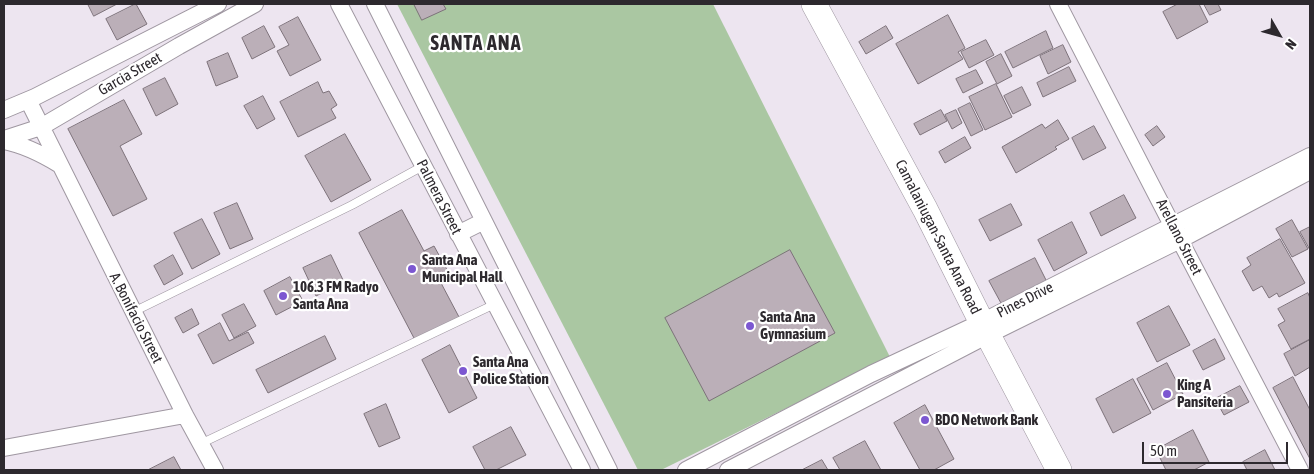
<!DOCTYPE html>
<html>
<head>
<meta charset="utf-8">
<style>
  body { margin:0 }
  #map { position:relative; width:1314px; height:474px; overflow:hidden; background:#ede5f0; font-family:"Asap Condensed",sans-serif }
  canvas { display:block }
  .frame { position:absolute; inset:0; border:5px solid #2d292e; pointer-events:none }
  .north { position:absolute; left:1254px; top:10px; width:50px; height:50px; -webkit-text-stroke:4px #fff; paint-order:stroke; rotate:128deg; font-size:14px; font-weight:700; line-height:20px; text-align:center; color:#2d292e }
  .north::after { content:''; display:block; margin:auto; width:18px; height:22px; background:#2d292e; clip-path:polygon(50% 0,100% 100%,50% 72%,0 100%) }
  .scale { position:absolute; left:1142px; top:442px; width:146px; height:22px; box-sizing:border-box; border:2px solid #2d292e; border-top:0; padding-left:6px; font-size:15px; line-height:18px; white-space:nowrap; color:#2d292e; -webkit-text-stroke:4px #fff; paint-order:stroke }
</style>
</head>
<body>
<div id="map">
<canvas width="1314" height="474"></canvas>
<div class="frame"></div>
<div class="north">N</div>
<div class="scale">50 m</div>
</div>
<script>
const ctx = document.querySelector('canvas').getContext('2d');
ctx.lineJoin = 'round';
function fillPath(path, color) { ctx.fillStyle = color; ctx.fill(path, 'evenodd'); }
function trace(path, color, width, dash) { ctx.strokeStyle = color; ctx.lineWidth = width; ctx.lineCap = dash ? 'butt' : 'round'; ctx.setLineDash(dash || []); ctx.stroke(path); }
function write(font, color, halo, rows, align = 'center') {
  ctx.font = font + ' "Asap Condensed",sans-serif'; ctx.lineWidth = 4.5; ctx.setLineDash([]); ctx.textBaseline = 'middle'; ctx.strokeStyle = halo; ctx.fillStyle = color; for (const [text, x, y, turn = 0] of rows) {
    ctx.save(); ctx.translate(x, y); ctx.rotate((+turn || 0) * Math.PI / 180); ctx.textAlign = isNaN(turn) ? turn : align; if (halo) ctx.strokeText(text, 0, 0); ctx.fillText(text, 0, 0); ctx.restore();
  }
}
fillPath(new Path2D(`
  M 397,4 L 713,4 L 890,357 L 661,470 L 638,470 Z`), '#aac7a2');
const building = new Path2D(`
  M 88,4 L 117,4 L 94,16 Z
  M 136,4 L 147,24 L 117,40 L 106,19 Z
  M 414,4 L 443,4 L 446,9 L 422,20 Z
  M 1178,4 L 1199,4 L 1208,22 L 1177,39 L 1163,12 Z
  M 1204,4 L 1218,4 L 1221,10 L 1210,15 Z
  M 948,15 L 965,48 L 958,52 L 963,59 L 918,84 L 896,44 Z
  M 298,17 L 321,60 L 290,76 L 277,51 L 289,45 L 279,27 Z
  M 264,26 L 275,47 L 252,59 L 242,38 Z
  M 886,26 L 893,38 L 866,54 L 859,42 Z
  M 1046,31 L 1053,48 L 1013,68 L 1005,52 Z
  M 986,40 L 994,55 L 969,68 L 961,52 Z
  M 1063,45 L 1071,62 L 1048,74 L 1040,56 Z
  M 228,53 L 238,77 L 216,86 L 207,62 Z
  M 1001,54 L 1012,76 L 997,84 L 986,62 Z
  M 1069,67 L 1076,81 L 1043,97 L 1037,83 Z
  M 976,70 L 983,83 L 963,93 L 956,79 Z
  M 165,78 L 178,104 L 156,116 L 143,89 Z
  M 318,82 L 323,93 L 329,91 L 337,105 L 331,109 L 336,118 L 298,137 L 280,102 Z
  M 996,84 L 1012,117 L 985,130 L 969,97 Z
  M 1022,87 L 1031,105 L 1013,114 L 1004,96 Z
  M 263,96 L 275,119 L 257,129 L 244,106 Z
  M 124,100 L 142,134 L 120,146 L 147,199 L 113,216 L 68,129 Z
  M 970,103 L 983,130 L 971,136 L 958,109 Z
  M 941,110 L 947,121 L 920,135 L 914,124 Z
  M 956,110 L 962,123 L 952,129 L 945,115 Z
  M 1058,120 L 1069,139 L 1055,147 L 1057,149 L 1016,173 L 1002,147 L 1042,124 L 1045,128 Z
  M 1094,126 L 1106,148 L 1083,160 L 1072,138 Z
  M 1157,126 L 1165,137 L 1153,146 L 1145,135 Z
  M 345,134 L 371,180 L 331,202 L 305,156 Z
  M 965,137 L 971,148 L 945,163 L 939,152 Z
  M 1124,195 L 1136,218 L 1101,236 L 1090,213 Z
  M 237,203 L 253,239 L 230,249 L 214,213 Z
  M 1011,204 L 1022,225 L 990,241 L 979,220 Z
  M 402,210 L 424,251 L 434,246 L 451,277 L 441,283 L 459,317 L 415,340 L 359,233 Z
  M 202,219 L 220,254 L 192,269 L 174,233 Z
  M 1292,220 L 1308,249 L 1292,257 L 1276,229 Z
  M 1072,222 L 1087,253 L 1054,271 L 1038,240 Z
  M 1310,227 L 1310,250 L 1300,232 Z
  M 1280,239 L 1305,283 L 1279,297 L 1277,293 L 1269,298 L 1262,286 L 1253,291 L 1242,271 L 1251,265 L 1247,258 Z
  M 790,250 L 835,333 L 709,401 L 665,318 Z
  M 173,255 L 183,274 L 164,285 L 154,266 Z
  M 331,255 L 344,282 L 316,296 L 303,268 Z
  M 1035,258 L 1047,282 L 1002,305 L 989,281 Z
  M 290,277 L 303,301 L 276,315 L 264,291 Z
  M 1308,293 L 1310,298 L 1310,339 L 1291,349 L 1278,325 L 1285,321 L 1278,309 Z
  M 244,304 L 256,326 L 234,338 L 222,315 Z
  M 1169,306 L 1190,345 L 1157,362 L 1137,323 Z
  M 192,309 L 199,324 L 183,333 L 175,318 Z
  M 220,323 L 229,341 L 248,332 L 254,343 L 213,364 L 198,335 Z
  M 325,336 L 336,359 L 268,393 L 256,370 Z
  M 1215,339 L 1225,359 L 1203,370 L 1193,351 Z
  M 1310,340 L 1310,367 L 1295,376 L 1284,354 Z
  M 450,345 L 477,398 L 449,413 L 422,360 Z
  M 1167,363 L 1183,394 L 1153,410 L 1137,379 Z
  M 1293,377 L 1310,410 L 1310,459 L 1273,388 Z
  M 1133,379 L 1151,413 L 1113,433 L 1096,399 Z
  M 1240,386 L 1249,402 L 1224,415 L 1215,399 Z
  M 386,404 L 400,438 L 379,447 L 364,414 Z
  M 925,405 L 954,459 L 934,470 L 920,470 L 894,423 Z
  M 511,427 L 526,455 L 496,470 L 485,470 L 473,447 Z
  M 1193,430 L 1209,462 L 1194,470 L 1166,470 L 1156,450 Z
  M 865,441 L 881,470 L 840,470 L 833,458 Z
  M 1265,450 L 1275,470 L 1247,470 L 1243,462 Z
  M 174,457 L 181,470 L 148,470 Z
  M 822,460 L 828,470 L 802,470 Z`);
fillPath(building, '#bbafb8');
trace(building, '#7d727a', 1);
const service = new Path2D(`
  M 133,312 L 352,205 L 423,166
  M 200,444 L 495,304`);
const minor = new Path2D(`
  M 339,4 L 582,470
  M 375,4 L 609,470
  M 1058,4 L 1172,225 L 1300,470
  M 28,100 L 185,415 L 215,470
  M 4,110 L 35,97 L 218,4
  M 4,139 L 41,127 L 179,46 L 255,4
  M 4,141 C 24,145 42,154 60,165
  M 458,234 L 484,221
  M 4,448 L 185,415
  M 686,470 L 871,374 L 982,322 L 1310,156
  M 728,470 L 988,335 L 1180,240 L 1310,171`);
const primary = new Path2D(`
  M 814,4 L 925,209 L 988,335 L 1059,470`);
trace(service, '#9f97a1', 9);
trace(minor, '#9f97a1', 18);
trace(primary, '#9f97a1', 26);
trace(service, '#fff', 8);
trace(minor, '#fff', 16);
trace(primary, '#fff', 25);
for (const [x, y, r, color] of [
  [412,269,5,"#7c57d1"],
  [283,296,5,"#7c57d1"],
  [750,326,5,"#7c57d1"],
  [463,371,5,"#7c57d1"],
  [1167,394,5,"#7c57d1"],
  [925,420,5,"#7c57d1"]
]) { const dot = new Path2D(); dot.arc(x, y, r, 0, 2 * Math.PI); ctx.fillStyle = color; ctx.fill(dot); trace(dot, '#fff', 2); }
write('15px', '#2d292e', '#fff', [
  ["Garcia Street",130,74,-30],
  ["Palmera Street",439,197,63],
  ["Camalaniugan-Santa Ana Road",938,237,63],
  ["Arellano Street",1179,237,63],
  ["Pines Drive",1025,300,-27],
  ["A. Bonifacio Street",136,318,63]
]);
write('bold 15px', '#2d292e', '#fff', [
  ["Santa Ana",422,260],
  ["Municipal Hall",422,277],
  ["106.3 FM Radyo",293,287],
  ["Santa Ana",293,304],
  ["Santa Ana",760,317],
  ["Gymnasium",760,334],
  ["Santa Ana",473,362],
  ["Police Station",473,379],
  ["King A",1177,385],
  ["Pansiteria",1177,402],
  ["BDO Network Bank",935,420]
], 'left');
ctx.letterSpacing = '1px';
write('bold 20px', '#2d292e', '#fff', [
  ["SANTA ANA",476,44]
]);
ctx.letterSpacing = '0px';
</script>
</body>
</html>
